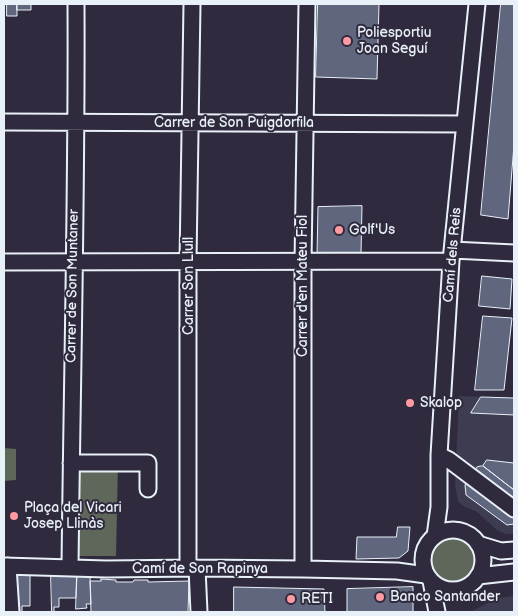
<!DOCTYPE html>
<html>
<head>
<meta charset="utf-8">
<style>
  body { margin:0 }
  #map { position:relative; width:518px; height:616px; overflow:hidden; background:#2f2a3d; font-family:"Balsamiq Sans",sans-serif }
  canvas { display:block }
  .frame { position:absolute; inset:0; border:5px solid #e8f1f8; pointer-events:none }
</style>
</head>
<body>
<div id="map">
<canvas width="518" height="616"></canvas>
<div class="frame"></div>
</div>
<script>
const ctx = document.querySelector('canvas').getContext('2d');
ctx.lineJoin = 'round';
function fillPath(path, color) { ctx.fillStyle = color; ctx.fill(path, 'evenodd'); }
function trace(path, color, width, dash) { ctx.strokeStyle = color; ctx.lineWidth = width; ctx.lineCap = dash ? 'butt' : 'round'; ctx.setLineDash(dash || []); ctx.stroke(path); }
function write(font, color, halo, rows, align = 'center') {
  ctx.font = font + ' "Balsamiq Sans",sans-serif'; ctx.lineWidth = 4; ctx.setLineDash([]); ctx.textBaseline = 'middle'; ctx.strokeStyle = halo; ctx.fillStyle = color; for (const [text, x, y, turn = 0] of rows) {
    ctx.save(); ctx.translate(x, y); ctx.rotate((+turn || 0) * Math.PI / 180); ctx.textAlign = isNaN(turn) ? turn : align; if (halo) ctx.strokeText(text, 0, 0); ctx.fillText(text, 0, 0); ctx.restore();
  }
}
fillPath(new Path2D(`
  M 459,396 L 514,398 L 514,534 L 506,534 L 497,530 L 477,512 L 465,507 L 458,502 L 455,484 Z
  M 514,596 L 514,612 L 470,612 L 498,598 Z`), '#3e3c51');
fillPath(new Path2D(`
  M 4,448 L 16,449 L 16,480 L 4,481 Z
  M 79,463 L 118,463 L 116,556 L 79,556 Z
  M431 560a23 23 0 1 1 46 0a23 23 0 1 1-46 0Z`), '#5f675b');
const building = new Path2D(`
  M 7,4 L 17,4 L 17,16 L 7,16 Z
  M 17,4 L 31,4 L 31,10 L 17,10 Z
  M 318,4 L 379,4 L 377,79 L 316,77 Z
  M 501,4 L 514,4 L 514,145 L 508,219 L 481,215 Z
  M 362,206 L 361,254 L 317,255 L 318,207 Z
  M 482,276 L 512,279 L 510,309 L 479,306 Z
  M 483,316 L 512,318 L 504,390 L 475,390 Z
  M 481,397 L 514,398 L 514,415 L 471,413 Z
  M 487,460 L 514,463 L 514,490 L 483,466 Z
  M 483,466 L 514,490 L 514,524 L 507,525 L 466,495 L 465,485 L 477,467 Z
  M 398,527 L 410,527 L 408,551 L 399,558 L 356,559 L 357,537 L 396,537 Z
  M 12,575 L 30,575 L 30,606 L 22,606 L 22,612 L 13,612 Z
  M 51,575 L 77,575 L 76,598 L 59,598 L 59,607 L 54,607 L 54,612 L 52,612 Z
  M 77,575 L 90,576 L 91,604 L 86,604 L 87,608 L 76,609 Z
  M 101,579 L 116,580 L 116,582 L 133,582 L 134,580 L 148,580 L 148,582 L 189,581 L 188,612 L 91,612 L 90,581 L 101,581 Z
  M 234,587 L 324,589 L 325,612 L 234,612 Z
  M 413,587 L 413,612 L 347,612 L 347,589 Z`);
fillPath(building, '#61667f');
trace(building, '#e8f1f8', 1);
const minor = new Path2D(`
  M 4,122 L 465,124
  M 452,250 L 514,253
  M 4,262 L 451,261
  M 439,455 L 449,460 L 514,509
  M 71,463 L 148,463 L 148,489
  M423 560a30 30 0 1 1 60 0a30 30 0 1 1-60 0Z
  M 435,536 L 439,507 L 439,455 L 451,261 L 477,4
  M 478,544 L 501,551 L 514,550
  M 4,566 L 106,569 L 197,568 L 303,569 L 397,571 L 426,575
  M 8,566 L 11,612
  M 70,568 C 72,380 77,192 76,4
  M 188,568 L 188,261 L 192,4
  M 197,568 L 199,612
  M 303,569 L 303,262 L 307,4
  M 478,576 L 514,572
  M 431,581 L 437,612`);
trace(minor, '#e8f1f8', 19);
trace(minor, '#2f2a3d', 15);
for (const [x, y, r, color] of [
  [347,41,5,"#ff9aa2"],
  [339,230,5,"#ff9aa2"],
  [410,403,5,"#ff9aa2"],
  [14,516,5,"#ff9aa2"],
  [380,597,5,"#ff9aa2"],
  [291,599,5,"#ff9aa2"]
]) { const dot = new Path2D(); dot.arc(x, y, r, 0, 2 * Math.PI); ctx.fillStyle = color; ctx.fill(dot); trace(dot, '#2f2a3d', 2); }
write('14px', '#e8f1f8', '#2f2a3d', [
  ["Poliesportiu",357,33],
  ["Joan Seguí",357,49],
  ["Golf'Us",349,230],
  ["Skalop",420,403],
  ["Plaça del Vicari",24,508],
  ["Josep Llinàs",24,524],
  ["Banco Santander",390,597],
  ["RETI",301,599]
], 'left');
write('14px', '#e8f1f8', '#2f2a3d', [
  ["Carrer de Son Puigdorfila",234,123],
  ["Camí dels Reis",453,255,-85],
  ["Carrer de Son Muntaner",73,286,-89],
  ["Carrer Son Llull",189,286,-90],
  ["Carrer d'en Mateu Fiol",303,286,-90],
  ["Camí de Son Rapinya",200,569]
]);
</script>
</body>
</html>
